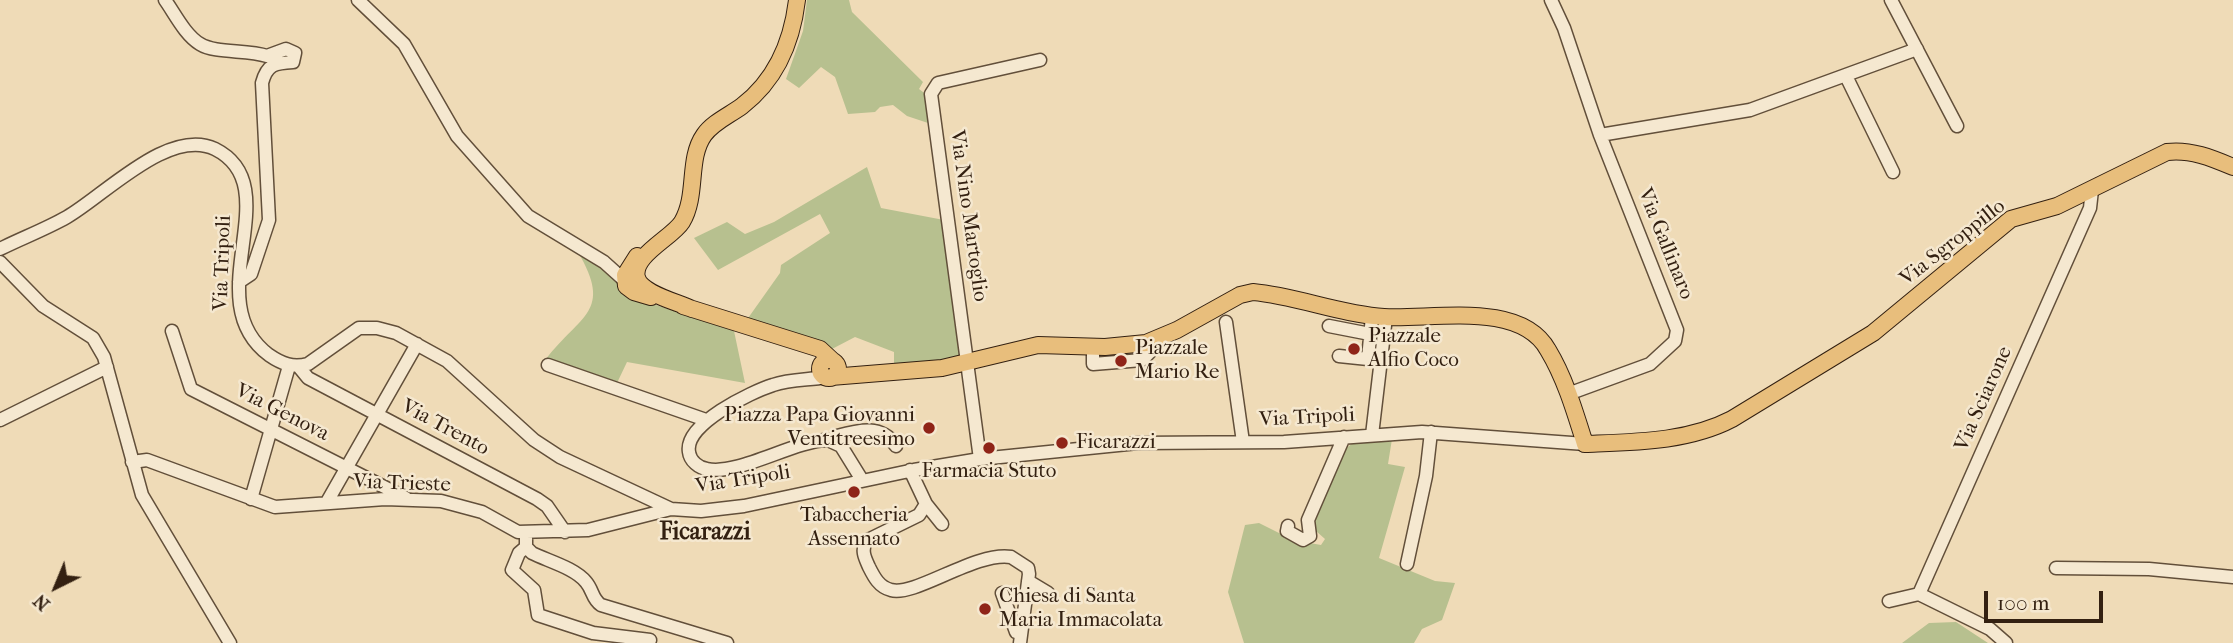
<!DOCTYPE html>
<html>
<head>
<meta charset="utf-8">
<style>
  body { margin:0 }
  #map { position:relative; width:2233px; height:643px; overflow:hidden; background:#efdbb7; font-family:"IM FELL French Canon",serif }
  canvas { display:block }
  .north { position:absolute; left:21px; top:552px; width:70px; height:70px; -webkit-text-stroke:5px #f5e8d0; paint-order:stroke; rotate:223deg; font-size:19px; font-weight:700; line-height:28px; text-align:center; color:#332011 }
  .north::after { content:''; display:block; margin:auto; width:24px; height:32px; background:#332011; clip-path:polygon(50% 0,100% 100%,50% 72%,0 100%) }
  .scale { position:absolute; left:1984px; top:591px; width:119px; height:32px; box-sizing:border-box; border:4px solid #332011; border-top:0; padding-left:9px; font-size:21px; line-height:24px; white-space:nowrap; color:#332011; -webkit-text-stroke:5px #f5e8d0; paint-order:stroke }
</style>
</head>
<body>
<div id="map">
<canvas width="2233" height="643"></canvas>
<div class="north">N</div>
<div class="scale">100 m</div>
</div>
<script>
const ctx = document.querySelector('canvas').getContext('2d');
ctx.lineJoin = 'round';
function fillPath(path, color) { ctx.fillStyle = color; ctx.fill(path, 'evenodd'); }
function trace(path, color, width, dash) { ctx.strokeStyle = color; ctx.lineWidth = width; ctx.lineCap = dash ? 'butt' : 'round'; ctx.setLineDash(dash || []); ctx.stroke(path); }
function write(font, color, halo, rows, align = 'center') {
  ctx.font = font + ' "IM FELL French Canon",serif'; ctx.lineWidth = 5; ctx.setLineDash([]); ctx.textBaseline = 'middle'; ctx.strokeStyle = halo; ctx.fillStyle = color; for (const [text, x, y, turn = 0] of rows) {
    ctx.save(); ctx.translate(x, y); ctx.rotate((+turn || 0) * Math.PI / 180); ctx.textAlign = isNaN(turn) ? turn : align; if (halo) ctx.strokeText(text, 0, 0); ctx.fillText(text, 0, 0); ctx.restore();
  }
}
fillPath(new Path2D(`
  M 807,0 L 849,0 L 852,12 L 923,82 L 919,89 L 927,95 L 931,124 L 907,116 L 893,105 L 880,107 L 875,112 L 848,114 L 835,77 L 821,67 L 799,88 L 786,79 L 803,31 Z
  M 867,167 L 881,208 L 944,220 L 956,331 L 961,331 L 963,357 L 894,365 L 894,352 L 855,337 L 832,349 L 746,321 L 780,273 L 781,265 L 830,233 L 820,214 L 718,270 L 694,238 L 727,222 L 745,234 L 774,222 Z
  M 578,252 L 618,281 L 626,295 L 734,331 L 745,383 L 627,362 L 617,383 L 546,359 C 581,314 613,312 578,252 Z
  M 1392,439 L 1388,464 L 1405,467 L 1379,558 L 1435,581 L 1455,583 L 1442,620 L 1422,629 L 1414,643 L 1244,643 L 1228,592 L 1245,525 L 1259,523 L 1293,540 L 1321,545 L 1325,539 L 1316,531 L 1313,521 L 1344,450 L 1354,442 Z
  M 1956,622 L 1988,643 L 1902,643 L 1929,623 Z`), '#b7c08f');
const minor = new Path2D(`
  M 165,0 C 175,14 185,35 200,44 C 216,54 247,49 267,56 L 286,49 L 295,53 L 293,62 C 275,63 267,64 262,83 L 269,220 L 251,274 L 239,282
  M 358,0 L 404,44 L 457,136 L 528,216 L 604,262 L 624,280
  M 1551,0 L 1564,28 L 1600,135 L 1677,330 L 1675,341 L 1650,364 L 1568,394
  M 1891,0 L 1957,126
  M 1846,76 L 1893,172
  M 1600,135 L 1750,110 L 1917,49
  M 0,249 C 22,238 46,229 67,217 C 105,195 169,127 215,149 C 291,187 195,300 269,355 C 282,364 293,368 308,364 L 359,328 L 377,328 L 396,333 L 447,361 L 534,440 L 560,457 L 671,509 L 701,511 L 744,506 L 914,470 L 980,459 L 1138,443 L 1284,442 L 1422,432 L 1585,444
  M 0,262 L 43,306 L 93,338 L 104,357 L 142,495 L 230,643
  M 1226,322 L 1243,442
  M 1329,326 L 1370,334
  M 172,331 L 191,389 L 406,498
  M 1093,347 L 1093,364 L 1142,360 L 1150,352 L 1152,341
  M 1339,356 L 1368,359 L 1372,316
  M 548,365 L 706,420
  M 299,367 L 308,378 L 537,499 L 547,506 L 565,532
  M 826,377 C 809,380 790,379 773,385 C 751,392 684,424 689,452 C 690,461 699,468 707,469 C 738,476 795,440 828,440 L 841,446 L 862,480
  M 0,420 L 107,367
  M 1372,435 L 1386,317
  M 835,442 L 837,436 C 859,430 882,424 896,446
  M 980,459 L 931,94 L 938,83 L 1040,60
  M 132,462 L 147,460 L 275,507 L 385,499 L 441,501 L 482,512 L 518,532 L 588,530 L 671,509
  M 910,470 L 926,504 L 919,515 L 866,541 C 861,551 865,558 869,567 C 874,577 879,587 891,590 C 915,597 976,551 1011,557 L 1028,568 L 1029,574 L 1020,643
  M 251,499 L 289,366
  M 327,502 L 417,344
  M 926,504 L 942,524
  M 1288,526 L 1287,531 L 1303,540 L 1310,536 L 1308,520 L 1344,437
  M 526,532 L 526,547 L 532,553 C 548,561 575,568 586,582 C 593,590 592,599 601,605 L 727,643
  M 526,547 L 519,553 L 512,570 L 534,590 L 538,615 L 593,633 L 650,640
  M 1407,564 L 1426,476 L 1431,432
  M 2056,568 L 2149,569 L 2233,577
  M 1028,581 L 1048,593
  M 1002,593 L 1016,632 L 1021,633
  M 1919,594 L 1990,629 L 2006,643
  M 1889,601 L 1919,594 L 2090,208 L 2092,190`);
const major = new Path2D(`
  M 637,256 L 625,275 L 626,286 L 634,292 L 651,297
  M 683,306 L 820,349 L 833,361
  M 692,309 C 678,302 642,294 637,278 C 631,256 672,238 682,222 C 698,195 687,159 704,135 C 713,122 730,115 742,106 C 777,79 792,42 797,0
  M820 369a9 9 0 1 1 18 0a9 9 0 1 1-18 0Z
  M 831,377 L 942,368 L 1038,345 L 1105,347 L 1146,343 L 1177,330 L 1240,295 L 1253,292 C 1297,296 1339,314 1384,317 C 1432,320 1520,300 1548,350 C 1565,378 1575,412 1585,444 C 1635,442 1688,442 1732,419 L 1873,333 L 2011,219 L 2057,206 L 2167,152 C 2190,149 2212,158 2233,167`);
trace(minor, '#624f3a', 15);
trace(major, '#332011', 18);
trace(minor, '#f5e8d0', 12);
trace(major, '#e8be7c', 16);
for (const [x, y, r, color] of [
  [1354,349,7,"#8f2418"],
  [1121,361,7,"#8f2418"],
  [929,428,7,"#8f2418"],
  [1062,443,7,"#8f2418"],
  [989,448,7,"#8f2418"],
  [854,492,7,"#8f2418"],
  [985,609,7,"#8f2418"]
]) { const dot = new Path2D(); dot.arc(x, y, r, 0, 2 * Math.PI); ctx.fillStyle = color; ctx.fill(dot); trace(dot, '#f5e8d0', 2.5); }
write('21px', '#332011', '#f5e8d0', [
  ["Via Nino Martoglio",968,216,82],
  ["Via Sgroppillo",1953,243,-38],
  ["Via Gallinaro",1665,244,68],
  ["Via Tripoli",223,263,-88],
  ["Via Sciarone",1984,399,-66],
  ["Via Genova",282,413,27],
  ["Via Tripoli",1307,418,-3],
  ["Via Trento",445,428,28],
  ["Via Tripoli",743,480,-9],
  ["Via Trieste",402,484,2]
]);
write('21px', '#332011', '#f5e8d0', [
  ["Piazzale",1368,337],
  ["Alfio Coco",1368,361],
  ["Piazzale",1135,349],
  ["Mario Re",1135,373],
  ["Piazza Papa Giovanni",915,416,"right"],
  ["Ventitreesimo",915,440,"right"],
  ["Ficarazzi",1076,443],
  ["Farmacia Stuto",989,472,"center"],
  ["Tabaccheria",854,516,"center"],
  ["Assennato",854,540,"center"],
  ["Chiesa di Santa",999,597],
  ["Maria Immacolata",999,621]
], 'left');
write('bold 24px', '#332011', '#f5e8d0', [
  ["Ficarazzi",705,533]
]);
</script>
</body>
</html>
